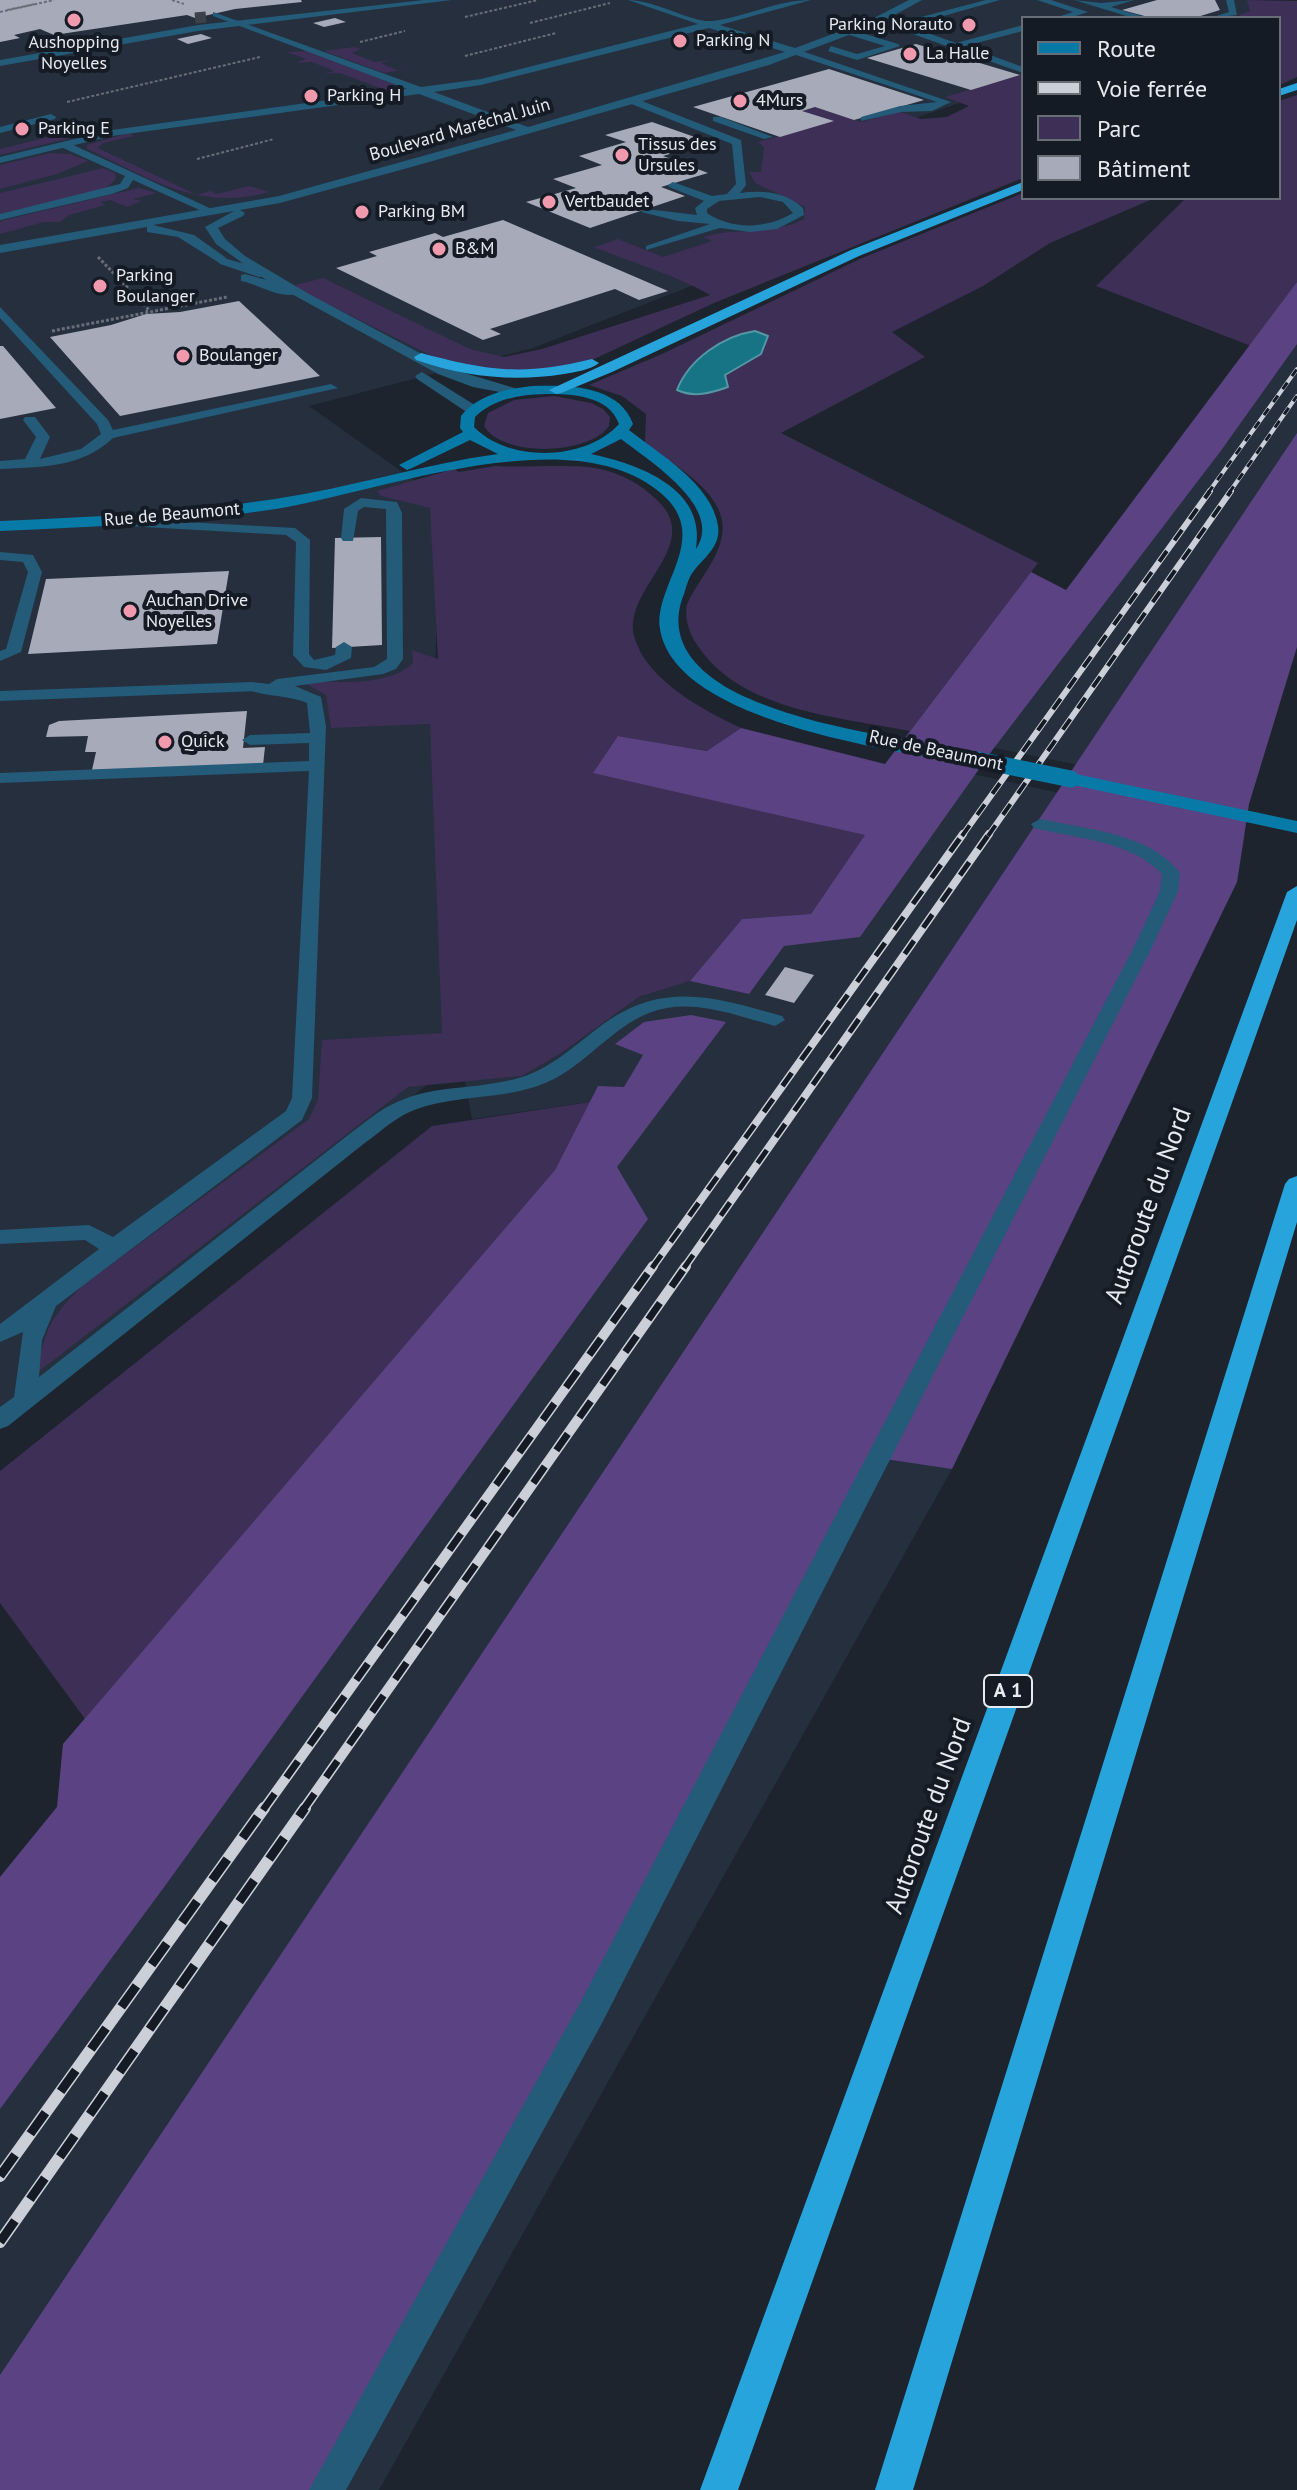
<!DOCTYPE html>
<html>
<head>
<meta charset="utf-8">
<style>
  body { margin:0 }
  #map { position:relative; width:1297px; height:2490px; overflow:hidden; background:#1d242e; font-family:"PT Sans",sans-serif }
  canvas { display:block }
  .legend { position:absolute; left:1021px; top:16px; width:260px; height:184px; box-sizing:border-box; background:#141b24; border:2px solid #686e76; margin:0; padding:10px 14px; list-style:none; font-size:24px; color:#e6eaf1 }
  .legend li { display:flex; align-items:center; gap:16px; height:40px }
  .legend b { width:40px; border:2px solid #686e76 }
</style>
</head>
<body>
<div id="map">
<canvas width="1297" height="2490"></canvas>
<ul class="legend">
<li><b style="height:10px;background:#087aa7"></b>Route</li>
<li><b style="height:10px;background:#cbcfd7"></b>Voie ferrée</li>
<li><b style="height:22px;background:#3d2f56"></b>Parc</li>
<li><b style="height:22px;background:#a7aab8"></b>Bâtiment</li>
</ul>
</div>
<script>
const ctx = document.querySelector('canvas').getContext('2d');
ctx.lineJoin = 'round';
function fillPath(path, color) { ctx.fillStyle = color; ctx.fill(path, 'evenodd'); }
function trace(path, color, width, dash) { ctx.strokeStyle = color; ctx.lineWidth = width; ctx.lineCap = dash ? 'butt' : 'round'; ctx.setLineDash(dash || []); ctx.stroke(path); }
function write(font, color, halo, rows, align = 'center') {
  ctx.font = font + ' "PT Sans",sans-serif'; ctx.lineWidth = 8; ctx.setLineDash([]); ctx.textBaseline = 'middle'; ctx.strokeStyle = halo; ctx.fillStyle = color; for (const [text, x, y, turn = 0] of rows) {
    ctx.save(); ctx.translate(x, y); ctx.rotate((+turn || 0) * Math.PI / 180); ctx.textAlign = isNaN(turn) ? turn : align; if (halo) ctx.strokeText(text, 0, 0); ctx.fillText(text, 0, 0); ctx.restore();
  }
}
fillPath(new Path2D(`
  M 0,0 L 1254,0 L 1257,15 L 1247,18 L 1023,18 L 1023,81 L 811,154 L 836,229 L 533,348 L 309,406 L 442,500 L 434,690 L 464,1056 L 0,1420 Z
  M 1297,282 L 1297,475 L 1112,772 L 956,740 Z
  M 917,762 L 1245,833 L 1237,882 L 952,1469 L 379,2490 L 0,2490 L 0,1877 L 57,1807 L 63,1744 L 555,1170 L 589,1102 L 472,1119 L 465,1081 L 522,1076 L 560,1054 L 639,997 L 690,981 Z`), '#252f3e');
fillPath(new Path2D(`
  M 1247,0 L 1297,1 L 1297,77 L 1280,85 L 1280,88 L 1279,18 L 1247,18 L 1239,15 L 1250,11 Z
  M 354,47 L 361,49 L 352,53 L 375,62 L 391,60 L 381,63 L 397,70 L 412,68 L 384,73 L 324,51 Z
  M 311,51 L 408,90 L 375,94 L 385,90 L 340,73 L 324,74 L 334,71 L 312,62 L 296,63 L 306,59 L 287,52 Z
  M 1020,75 L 1023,76 L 1023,178 L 714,303 L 592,360 L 566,367 L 501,371 L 438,359 L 299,290 L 295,285 L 323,278 L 470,349 L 504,357 L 542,349 L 710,295 C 674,274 632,263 594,247 L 618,239 L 663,257 L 712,241 L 703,237 C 736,227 772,236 804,219 L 805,207 L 755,183 L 749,172 L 761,172 L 764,147 L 758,142 L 833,121 L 802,111 L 815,107 L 861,122 L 898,111 L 921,119 L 947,117 L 969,106 L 945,97 Z
  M 1297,95 L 1297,282 L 1251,346 L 1096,286 L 1186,198 L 1279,198 L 1279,101 Z
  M 39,123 L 52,124 L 73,134 L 67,139 L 0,155 L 0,149 L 56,135 L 34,124 Z
  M 128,133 L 134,136 L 103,143 L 98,148 L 197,195 L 210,191 L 217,194 L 249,186 L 269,192 C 198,212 149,178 87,149 L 87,145 Z
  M 50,153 L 70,154 L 88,161 L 57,174 L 0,189 L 0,165 Z
  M 103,168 L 115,173 L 116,179 L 105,189 L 0,214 L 0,193 Z
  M 139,188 L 157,193 L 133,199 L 142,201 L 127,207 L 110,200 L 101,202 L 105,205 L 69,215 L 60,222 L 44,222 L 0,234 L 0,221 Z
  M 1023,193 L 1023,198 L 1155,198 L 1050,243 L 983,286 L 892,332 L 925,357 L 781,433 L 1038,563 L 910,731 C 839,717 738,711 696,643 C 689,633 683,614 688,602 C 701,575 732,545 720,513 C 709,483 669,462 645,443 L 646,414 L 622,396 L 589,385 L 662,354 L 862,258 Z
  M 554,396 L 591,403 L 603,409 L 610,417 L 609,426 C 589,455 503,458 484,426 L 488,413 L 514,400 Z
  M 495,466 C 524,468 575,463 600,469 C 622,474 641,484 658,501 C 705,547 619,590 635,639 C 648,681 703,710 741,728 L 708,751 L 618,736 L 866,835 L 811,914 L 742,919 L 690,981 L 639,997 L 560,1054 L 522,1076 L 408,1087 L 38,1372 C 44,1328 51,1318 82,1286 L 309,1119 L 318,1100 L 322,1040 L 442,1033 L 430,724 L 331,728 L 326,695 L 308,685 L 311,682 C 344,681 387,687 413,663 L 412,650 L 438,659 L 430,508 L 381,496 L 377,491 L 454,469 L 459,472 Z
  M 590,1102 L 555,1170 L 85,1719 L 0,1603 L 0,1471 L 432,1126 Z`), '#3d2f56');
fillPath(new Path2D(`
  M 1297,282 L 1297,344 L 1220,452 L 994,748 L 860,937 L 784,946 L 749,994 L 690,981 L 742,919 L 811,914 L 865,835 L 593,773 L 618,736 L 707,751 L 741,728 L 885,764 L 1031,572 L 1066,590 Z
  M 1297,433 L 1297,647 L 1249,804 L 1237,882 L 952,1469 L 878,1458 L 316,2490 L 0,2490 L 0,2375 Z
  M 691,1015 L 726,1022 L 617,1167 L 648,1219 L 162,1890 L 0,2109 L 0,1877 L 57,1807 L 63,1744 L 555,1170 L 598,1086 L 624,1087 L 643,1055 L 615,1044 L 644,1022 Z`), '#5b4282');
const water = new Path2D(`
  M 755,331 L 768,336 L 761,354 L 725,375 L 728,387 C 711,393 694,398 677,390 C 689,359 723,336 755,331 Z`);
fillPath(water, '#167484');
trace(water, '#5497a5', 2);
fillPath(new Path2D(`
  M 0,0 L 301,0 L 302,2 L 235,9 L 195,18 L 187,15 L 54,35 L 40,29 L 14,35 L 20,38 L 0,42 Z
  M 1157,0 L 1215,0 L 1220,10 L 1194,18 L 1152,18 L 1122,10 Z
  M 335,18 L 346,22 L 324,27 L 313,23 Z
  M 201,34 L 212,38 L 188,44 L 177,39 Z
  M 916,44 L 1020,75 L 971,90 L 867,58 Z
  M 829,69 L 924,100 L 854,120 L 815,107 L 802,111 L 834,121 L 780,137 L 693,107 Z
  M 652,122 L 709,142 L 663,156 L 708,173 L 661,187 L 685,196 L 590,228 L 526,202 L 576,188 L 553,179 L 602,165 L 579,156 L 626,142 L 605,135 Z
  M 503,220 L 668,291 L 639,300 L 615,289 L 490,329 L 501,334 L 483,340 L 336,268 L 377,256 L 369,252 L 435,233 L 443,237 Z
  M 239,301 L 320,376 L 120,416 L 50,337 L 111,325 L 146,314 L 180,312 Z
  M 0,346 L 3,346 L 56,408 L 0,419 Z
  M 381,537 L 382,645 L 332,648 L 335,538 Z
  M 229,571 L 217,644 L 28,654 L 46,579 Z
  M 247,711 L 243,748 L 265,747 L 263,765 L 92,770 L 96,752 L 85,752 L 88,736 L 46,737 L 49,725 L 59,721 Z
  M 785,967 L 814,975 L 794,1003 L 765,995 Z`), '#a7aab8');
trace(new Path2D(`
  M 195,18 L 207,17`), '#3b424b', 11, [11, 5]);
trace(new Path2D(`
  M 172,0 L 184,4
  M 7,10 L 35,4
  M 0,12 L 54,0
  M 465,17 L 538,0
  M 530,23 L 610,3
  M 360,42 L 405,31
  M 465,56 L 556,33
  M 67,102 L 260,57
  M 197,159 L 274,139`), '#686e77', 2, [3, 2]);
trace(new Path2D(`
  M 98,257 L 149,310 L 146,312
  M 52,331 L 227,297`), '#686e77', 3, [3, 2]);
fillPath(new Path2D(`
  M 424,0 L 452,0 L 198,31 L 0,66 L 0,60 L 198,25 Z
  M 986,0 L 1000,0 L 908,26 L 956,43 L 1023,25 L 1023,31 L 965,46 L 1023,67 L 1023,73 L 873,20 L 878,17 L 898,23 Z
  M 1037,0 L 1051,0 L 1088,12 L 1070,18 L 1054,18 L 1073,12 Z
  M 1074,0 L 1101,3 L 1134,0 L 1111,7 L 1148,18 L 1133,18 Z
  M 1226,0 L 1234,0 L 1237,15 L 1210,18 L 1229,12 Z
  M 849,29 L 898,44 L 900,46 L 857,60 L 828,51 L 831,46 L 857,54 L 885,46 L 846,34 Z
  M 793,50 L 799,50 L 951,102 L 932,111 L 901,112 L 861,121 L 861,117 L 900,106 L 937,102 L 793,54 Z
  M 629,99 L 637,99 L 741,140 L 746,185 L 740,193 C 764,190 785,192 803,208 L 804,215 L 777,229 L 750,232 L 720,228 L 646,250 L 646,246 L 710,224 L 678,221 L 641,212 L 647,209 L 697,215 L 695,208 L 704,201 L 669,187 L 668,185 L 673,182 L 712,196 L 727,194 L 736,184 L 732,144 L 629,103 ZM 760,197 L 783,202 L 793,213 C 767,229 732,230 707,213 L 707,209 L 719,201 Z
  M 51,114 L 56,117 L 55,119 L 0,133 L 0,127 Z
  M 713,117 L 721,117 L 773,137 L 764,139 L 713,121 Z
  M 61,143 L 69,143 L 216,211 L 206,213 L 133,180 L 128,188 L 112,194 L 0,220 L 0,214 L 120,184 L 125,176 L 61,147 Z
  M 224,258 L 269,271 L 271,274 L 259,277 L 220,264 L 218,262 Z
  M 245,274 L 299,289 L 301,292 C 284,302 259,284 241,281 L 241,275 Z
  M 0,307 L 108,420 L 113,430 L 331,384 L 338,388 L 113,438 C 82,468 40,467 0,469 L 0,461 L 25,459 L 36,437 L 23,420 L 25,417 L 35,417 L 50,437 L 40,459 L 81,449 L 101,434 L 97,424 L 0,318 Z
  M 361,498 L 397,502 L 402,513 L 403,659 L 396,669 L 383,674 L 295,686 L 321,697 L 326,726 L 312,1098 L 302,1120 L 56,1306 L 42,1340 L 39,1377 L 352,1132 C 366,1122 380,1109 397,1102 C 436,1084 481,1090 522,1077 C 551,1068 574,1046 598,1028 C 660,980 712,996 782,1016 L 785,1020 L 775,1026 C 740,1017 704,1002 667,1008 C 622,1015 593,1059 554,1079 C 511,1101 462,1093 417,1109 C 398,1115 383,1130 366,1142 L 8,1426 L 0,1429 L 0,1407 L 14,1397 L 23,1332 L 0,1342 L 0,1324 L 99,1249 L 85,1240 L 0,1244 L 0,1230 L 89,1225 L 113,1237 L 286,1111 L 292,1098 L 309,771 L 0,783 L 0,773 L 309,761 L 309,743 L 250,745 L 242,740 L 250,735 L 310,733 L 307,703 C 290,695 254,696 244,687 L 252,682 L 269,684 L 277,679 L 374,667 L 387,659 L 386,509 L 364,507 L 358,511 L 353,541 L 343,541 L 341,538 L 344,509 Z
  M 114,518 L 295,528 L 310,540 L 309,654 L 314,660 L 335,655 L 336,647 L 344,642 L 352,647 L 351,658 L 326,670 L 304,667 L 293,655 L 296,542 L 286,535 L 109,525 L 109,519 Z
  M 0,552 L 33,555 L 42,572 L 21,652 L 0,661 L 0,651 L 6,649 L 28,572 L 23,562 L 0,560 Z
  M 1040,819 C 1085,829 1150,833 1180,873 L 1178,891 L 1152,947 L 601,2025 L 346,2490 L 309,2490 L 579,2005 L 1134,947 L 1160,891 L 1162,874 C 1131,841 1075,838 1034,828 L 1031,824 Z`), '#235b78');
fillPath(new Path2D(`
  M 628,0 C 656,0 691,23 713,21 C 746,17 777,0 811,0 L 720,25 L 795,48 L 870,20 L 909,0 L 922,0 L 878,24 L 769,65 L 415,166 L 280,203 L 240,210 L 245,213 L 243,216 L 218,228 L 225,239 L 245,256 L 309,294 L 448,368 L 521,390 L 521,396 L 473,387 L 438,374 L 266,280 L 216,244 L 205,227 L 234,211 L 153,225 L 194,235 L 225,257 L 227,260 L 221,264 L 178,237 L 147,232 L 147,227 L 0,253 L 0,245 L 279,196 L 516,130 L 419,94 L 112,136 L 0,163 L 0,157 L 112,130 L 407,89 L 213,16 L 213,12 L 421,87 L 481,79 L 698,24 ZM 709,28 L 785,52 L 528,127 L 434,92 L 481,85 Z
  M 422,372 L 478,407 L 478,413 L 468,413 L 417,379 L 415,376 Z
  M 252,682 L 261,687 L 258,691 L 0,701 L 0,691 Z`), '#235b78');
fillPath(new Path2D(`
  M 533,386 C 568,385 619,385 633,424 L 629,430 C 659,454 712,484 718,526 C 721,547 704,557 693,572 C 689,577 686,587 684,594 C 664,643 701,676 743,696 C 820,731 903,736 985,756 L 987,760 L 985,764 L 978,766 C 901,751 675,724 660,629 C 653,584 716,535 657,490 C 566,419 380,492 276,509 C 185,523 93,527 0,531 L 0,521 C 92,517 184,513 275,499 C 350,488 423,464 498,454 L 470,440 L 412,468 L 407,470 L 399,465 L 463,432 L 460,428 L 461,416 C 479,394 506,389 533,386 ZM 545,394 C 571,394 609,395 619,424 C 586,461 509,463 474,427 L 475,417 C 495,398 519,395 545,394 ZM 621,439 C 648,460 725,508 696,549 C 707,488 638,464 591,454 Z
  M 1071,773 L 1297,821 L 1297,833 L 1064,783 L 1062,779 Z`), '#087aa7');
fillPath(new Path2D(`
  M 1297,83 L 1297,90 L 1279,96 L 1279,89 Z
  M 1023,182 L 1023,190 L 859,256 L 612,372 L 561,393 L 556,394 L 549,390 L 851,250 Z
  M 421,353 C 489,371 522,376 592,359 L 599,363 C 590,370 575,372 564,374 C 513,382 465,377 416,360 L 414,357 Z
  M 1297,886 L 1297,920 L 738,2490 L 700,2490 L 1287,892 Z
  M 1297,1176 L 1297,1222 L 913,2490 L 875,2490 L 1285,1184 L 1289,1179 Z`), '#28a4dd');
const railFar4 = new Path2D(`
  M 1208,493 L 1297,369
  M 1229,493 L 1297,396`);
const railFar3 = new Path2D(`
  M 962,836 L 1210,491
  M 988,836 L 1231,491`);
const railFar2 = new Path2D(`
  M 652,1268 L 963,834
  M 684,1268 L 989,834`);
const railFar1 = new Path2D(`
  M 263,1810 L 653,1266
  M 303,1810 L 686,1266`);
const rail = new Path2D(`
  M 0,2176 L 264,1808
  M 0,2242 L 305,1808`);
trace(railFar4, '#cbcfd7', 4);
trace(railFar3, '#cbcfd7', 6);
trace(railFar2, '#cbcfd7', 8);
trace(railFar1, '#cbcfd7', 10);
trace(rail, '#cbcfd7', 12);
trace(railFar4, '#141b24', 3, [8]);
trace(railFar3, '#141b24', 4, [13]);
trace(railFar2, '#141b24', 5, [16]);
trace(railFar1, '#141b24', 7, [20]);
trace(rail, '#141b24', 9, [26]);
trace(new Path2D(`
  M 978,760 L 1071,779`), '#087aa7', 17);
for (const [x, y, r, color] of [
  [74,20,8,"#f29aad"],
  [969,25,8,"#f29aad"],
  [680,41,8,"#f29aad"],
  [910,54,8,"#f29aad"],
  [311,96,8,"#f29aad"],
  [740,101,8,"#f29aad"],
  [22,129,8,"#f29aad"],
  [622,155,8,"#f29aad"],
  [549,202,8,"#f29aad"],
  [362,212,8,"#f29aad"],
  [439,249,8,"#f29aad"],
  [100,286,8,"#f29aad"],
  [183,356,8,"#f29aad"],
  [130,611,8,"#f29aad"],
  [165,742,8,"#f29aad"]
]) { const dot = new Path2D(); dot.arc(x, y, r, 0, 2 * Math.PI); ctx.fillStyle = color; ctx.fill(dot); trace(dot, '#141b24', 3); }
write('18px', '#e6eaf1', '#141b24', [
  ["Parking Norauto",953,25,"right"],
  ["Parking N",696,41],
  ["Aushopping",74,43,"center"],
  ["Noyelles",74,64,"center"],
  ["La Halle",926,54],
  ["Parking H",327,96],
  ["4Murs",756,101],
  ["Parking E",38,129],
  ["Tissus des",638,145],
  ["Ursules",638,166],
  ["Vertbaudet",565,202],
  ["Parking BM",378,212],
  ["B&M",455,249],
  ["Parking",116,276],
  ["Boulanger",116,297],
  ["Boulanger",199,356],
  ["Auchan Drive",146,601],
  ["Noyelles",146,622],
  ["Quick",181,742]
], 'left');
write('18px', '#e6eaf1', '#141b24', [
  ["Boulevard Maréchal Juin",460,130,-16],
  ["Rue de Beaumont",172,515,-5],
  ["Rue de Beaumont",936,751,12]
]);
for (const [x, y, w] of [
  [1008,1691,48]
]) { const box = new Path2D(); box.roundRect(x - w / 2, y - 16, w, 32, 6); ctx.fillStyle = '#141b24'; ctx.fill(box); trace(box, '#e6eaf1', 2); }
write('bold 20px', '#e6eaf1', null, [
  ["A 1",1008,1691]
]);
write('26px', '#e6eaf1', '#141b24', [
  ["Autoroute du Nord",1149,1206,-70],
  ["Autoroute du Nord",929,1816,-70]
]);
</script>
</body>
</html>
